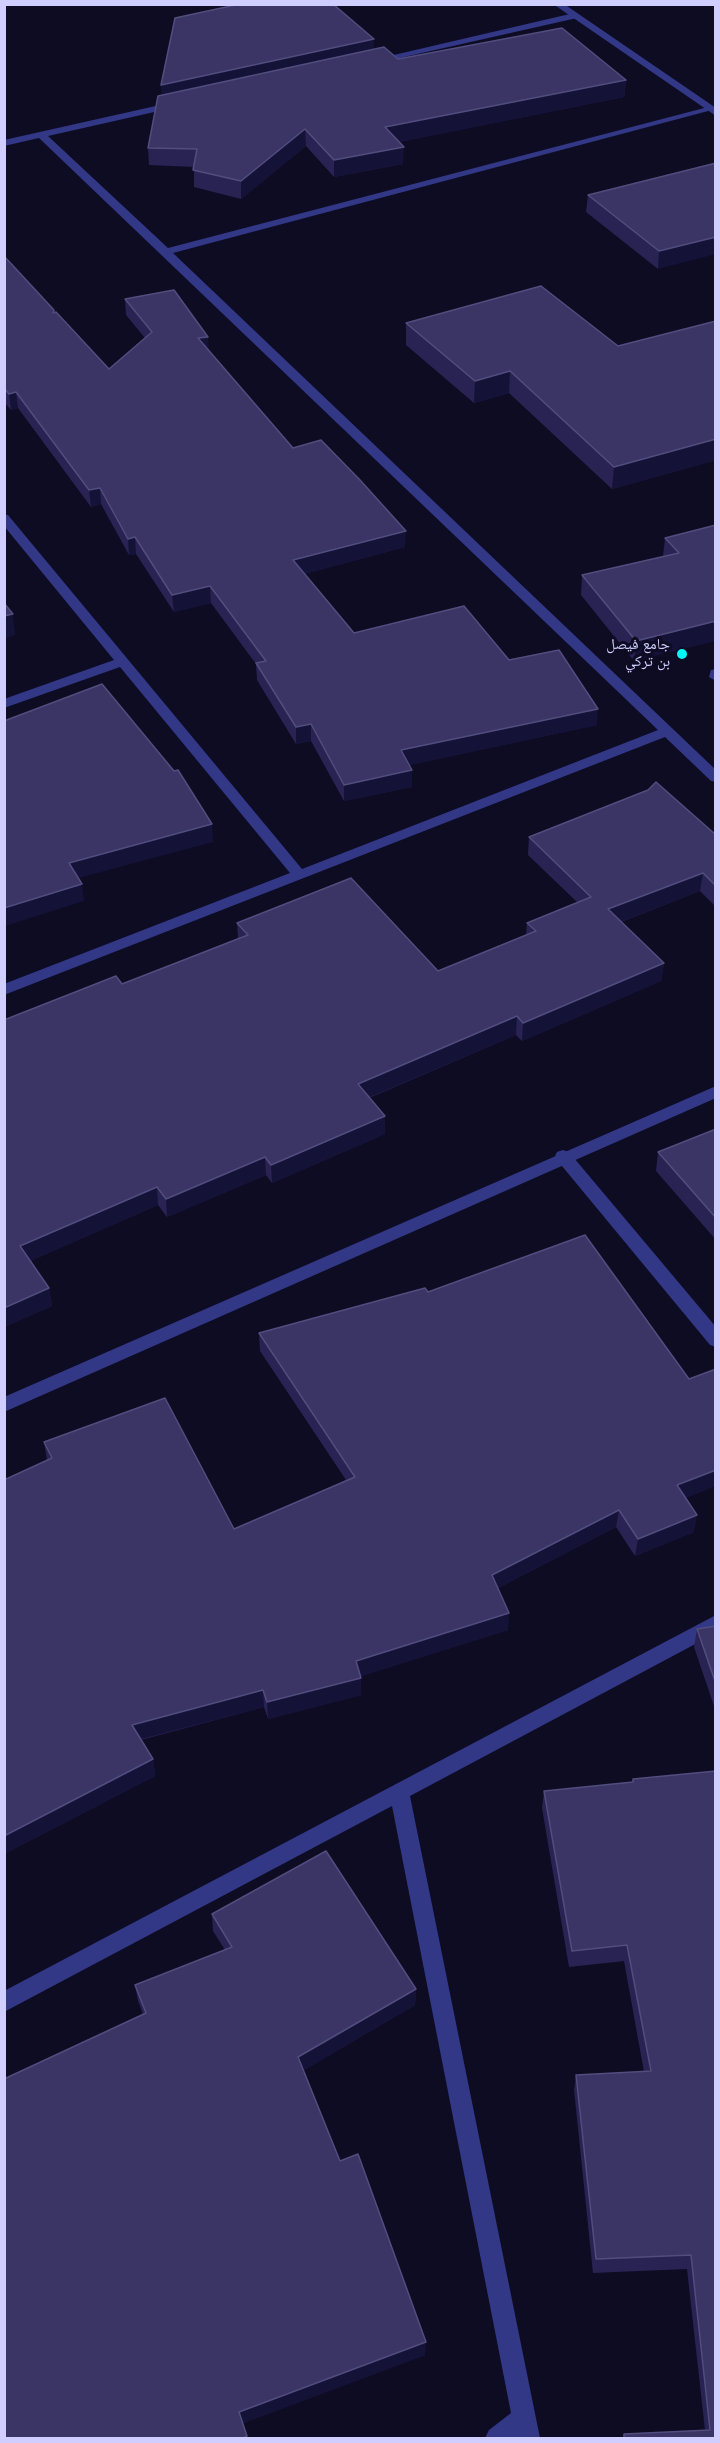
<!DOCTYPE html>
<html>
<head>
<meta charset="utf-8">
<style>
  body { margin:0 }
  #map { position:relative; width:720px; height:2443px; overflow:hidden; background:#0d0c23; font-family:Helvetica,sans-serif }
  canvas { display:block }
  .frame { position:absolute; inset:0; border:6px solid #cfceff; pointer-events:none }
</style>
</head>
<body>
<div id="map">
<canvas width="720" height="2443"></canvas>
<div class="frame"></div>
</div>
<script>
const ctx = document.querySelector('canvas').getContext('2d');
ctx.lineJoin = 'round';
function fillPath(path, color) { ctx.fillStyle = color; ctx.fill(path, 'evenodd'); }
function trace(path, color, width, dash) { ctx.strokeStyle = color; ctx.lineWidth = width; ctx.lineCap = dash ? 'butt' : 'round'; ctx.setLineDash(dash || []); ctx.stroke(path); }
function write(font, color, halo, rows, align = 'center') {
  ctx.font = font + ' Helvetica,"Noto Naskh Arabic",sans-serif'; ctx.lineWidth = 6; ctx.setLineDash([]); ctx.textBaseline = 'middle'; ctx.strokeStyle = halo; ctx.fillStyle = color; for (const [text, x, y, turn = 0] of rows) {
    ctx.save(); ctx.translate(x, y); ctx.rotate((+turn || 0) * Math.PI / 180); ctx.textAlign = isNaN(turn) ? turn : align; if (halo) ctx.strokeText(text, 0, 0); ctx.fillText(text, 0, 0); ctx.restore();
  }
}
fillPath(new Path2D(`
  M 716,669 L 716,681 L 709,677 L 711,670 Z`), '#323786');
fillPath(new Path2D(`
  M 574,13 L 577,14 L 577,18 L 373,64 L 368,61 Z
  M 178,101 L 183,104 L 181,106 L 48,136 L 168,248 L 712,106 L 712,110 L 173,253 L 716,770 L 716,782 L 711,781 L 665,737 L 4,995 L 4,984 L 290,873 L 120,667 L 4,708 L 4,699 L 114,660 L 4,526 L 4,514 L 8,515 L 302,869 L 658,730 L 39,138 L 4,146 L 4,140 Z
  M 563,1150 L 569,1152 L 716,1327 L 716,1347 L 710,1345 L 557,1160 L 555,1156 L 557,1152 Z
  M 716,1615 L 716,1633 L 410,1796 L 540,2438 L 485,2438 L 489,2430 L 511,2413 L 392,1806 L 4,2012 L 4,1991 Z`), '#323786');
fillPath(new Path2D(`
  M 553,4 L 564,4 L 716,108 L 716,116 Z
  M 716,1086 L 716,1098 L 4,1412 L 4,1397 Z`), '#323786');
fillPath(new Path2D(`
  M 374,39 L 374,49 L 398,59 L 626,80 L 624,97 L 399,142 L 403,164 L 334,177 L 306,146 L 241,199 L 194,187 L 194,167 L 149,165 L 148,148 Z
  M 716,163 L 658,269 L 586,212 L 588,195 Z
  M 4,256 L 54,310 L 54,312 L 109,369 L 145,338 L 126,315 L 125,299 L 208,351 L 293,448 L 405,547 L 304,574 L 354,633 L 509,660 L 597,725 L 409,765 L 412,787 L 344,801 L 311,741 L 296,744 L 257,680 L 256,664 L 211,603 L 174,612 L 136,554 L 129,555 L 101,504 L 91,507 L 18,408 L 11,410 L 4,402 Z
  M 716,321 L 716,460 L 612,489 L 509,393 L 474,403 L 406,345 L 406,323 L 618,346 Z
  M 716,525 L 634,661 L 581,595 L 582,575 L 663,556 L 665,538 Z
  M 716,835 L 716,907 L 700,891 L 621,922 L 664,963 L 661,981 L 522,1041 L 516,1035 L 369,1098 L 385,1116 L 385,1134 L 272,1183 L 266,1175 L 167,1217 L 158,1205 L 30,1261 L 49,1288 L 52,1306 L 4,1327 L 4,1020 L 122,984 L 238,938 L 237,923 L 438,971 L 526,935 L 527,923 L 577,902 L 528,855 L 529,837 Z
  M 716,1129 L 716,1240 L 656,1171 L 658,1152 Z
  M 428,1292 L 686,1498 L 694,1532 L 635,1556 L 616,1527 L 498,1588 L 508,1630 L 361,1676 L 361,1695 L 268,1719 L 264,1707 L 141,1740 L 153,1759 L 155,1776 L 4,1854 L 4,1480 L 47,1460 L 44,1442 L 234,1529 L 346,1480 L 260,1351 L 259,1333 Z
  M 716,1626 L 716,1712 L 694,1647 L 697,1629 Z
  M 633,1779 L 716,2439 L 623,2439 L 624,2434 L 705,2430 L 687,2269 L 593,2273 L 574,2090 L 576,2075 L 644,2072 L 624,1961 L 569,1967 L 542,1808 L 544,1791 L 632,1782 Z
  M 212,1914 L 416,1989 L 415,2005 L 304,2070 L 340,2161 L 425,2355 L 243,2423 L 4,2439 L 143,2014 L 138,2001 L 135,1985 L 225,1950 L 213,1931 Z`), '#282353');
fillPath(new Path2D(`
  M 374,39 L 374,55 L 162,102 L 161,85 Z
  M 626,80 L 624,97 L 385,145 L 385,127 Z
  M 305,129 L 306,146 L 241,199 L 241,181 Z
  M 404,147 L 403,164 L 334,177 L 334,160 Z
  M 716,237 L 716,254 L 658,269 L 659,251 Z
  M 208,337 L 209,352 L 198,338 Z
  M 510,371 L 509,393 L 474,403 L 475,381 Z
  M 16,392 L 18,408 L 11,410 L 9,394 Z
  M 716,439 L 716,460 L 612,489 L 614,467 Z
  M 100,488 L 101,504 L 91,507 L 89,490 Z
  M 406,531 L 405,547 L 293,577 L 293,560 Z
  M 135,537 L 136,554 L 129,555 L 128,539 Z
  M 210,586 L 211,603 L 174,612 L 172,595 Z
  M 13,614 L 15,635 L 4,639 L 4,616 Z
  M 716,621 L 716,641 L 634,661 L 636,641 Z
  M 598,709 L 597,725 L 401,767 L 401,750 Z
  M 311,724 L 311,741 L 296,744 L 296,727 Z
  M 412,770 L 412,787 L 344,801 L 344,785 Z
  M 212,824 L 213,842 L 71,880 L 69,863 Z
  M 703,873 L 700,891 L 607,927 L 608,909 Z
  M 82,884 L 84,901 L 5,926 L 4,908 Z
  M 664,963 L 661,981 L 522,1041 L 523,1023 Z
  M 517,1016 L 516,1035 L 358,1102 L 358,1084 Z
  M 385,1116 L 385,1134 L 272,1183 L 271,1165 Z
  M 265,1157 L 266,1175 L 167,1217 L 166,1199 Z
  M 157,1187 L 158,1205 L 23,1264 L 20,1246 Z
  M 49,1288 L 52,1306 L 4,1327 L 4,1308 Z
  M 716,1470 L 716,1486 L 674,1503 L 677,1485 Z
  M 619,1510 L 616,1527 L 490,1592 L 492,1575 Z
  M 697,1515 L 694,1532 L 635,1556 L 638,1539 Z
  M 509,1613 L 508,1630 L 356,1678 L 356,1661 Z
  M 361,1678 L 361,1695 L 268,1719 L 267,1702 Z
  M 263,1690 L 264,1707 L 134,1741 L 132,1725 Z
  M 153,1759 L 155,1776 L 4,1854 L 4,1836 Z
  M 416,1989 L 415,2005 L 299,2073 L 298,2057 Z
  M 426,2342 L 425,2355 L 241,2424 L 239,2412 Z`), '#151238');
const building = new Path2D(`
  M 240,4 L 333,4 L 374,39 L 161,85 L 175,18 Z
  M 562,28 L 626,80 L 385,127 L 404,147 L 334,160 L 305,129 L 241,181 L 193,170 L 197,149 L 148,148 L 158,96 L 384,47 L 398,59 Z
  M 716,163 L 716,237 L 659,251 L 588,195 Z
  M 4,256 L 54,310 L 53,313 L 56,312 L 109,369 L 152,332 L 125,299 L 174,290 L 208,337 L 198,338 L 293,448 L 321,440 L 360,480 L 406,531 L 293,560 L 354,633 L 464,606 L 509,660 L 559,650 L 598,709 L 401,750 L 412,770 L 344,785 L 311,724 L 296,727 L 256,663 L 266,661 L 210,586 L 172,595 L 135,537 L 128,539 L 100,488 L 89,490 L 16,392 L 9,394 L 4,388 Z
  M 541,286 L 618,346 L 716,321 L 716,439 L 614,467 L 510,371 L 475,381 L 406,323 Z
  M 716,525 L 716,621 L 636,641 L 582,575 L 679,553 L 665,538 Z
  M 4,603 L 13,614 L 4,616 Z
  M 102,684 L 174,771 L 178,770 L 212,824 L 69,863 L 82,884 L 4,908 L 4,721 Z
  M 656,782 L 716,835 L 716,886 L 703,873 L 608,909 L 664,963 L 523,1023 L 517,1016 L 358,1084 L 385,1116 L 271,1165 L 265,1157 L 166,1199 L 157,1187 L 20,1246 L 49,1288 L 4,1308 L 4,1020 L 116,976 L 122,984 L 248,935 L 237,923 L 351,878 L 438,971 L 536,931 L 527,923 L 591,897 L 529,837 L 648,790 Z
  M 716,1129 L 716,1218 L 658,1152 Z
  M 585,1235 L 689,1379 L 716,1369 L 716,1470 L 677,1485 L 697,1515 L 638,1539 L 619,1510 L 492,1575 L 509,1613 L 356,1661 L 361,1678 L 267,1702 L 263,1690 L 132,1725 L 153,1759 L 4,1836 L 4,1480 L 52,1458 L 44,1442 L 165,1398 L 234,1529 L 355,1477 L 259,1333 L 425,1288 L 428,1292 Z
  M 716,1626 L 716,1684 L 697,1629 Z
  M 716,1771 L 716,2439 L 624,2439 L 624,2434 L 710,2430 L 691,2255 L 596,2259 L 576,2075 L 651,2071 L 627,1945 L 572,1951 L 544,1791 L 633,1782 L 633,1779 Z
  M 326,1851 L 416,1989 L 298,2057 L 340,2161 L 358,2154 L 426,2342 L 239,2412 L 247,2436 L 241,2439 L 4,2439 L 4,2079 L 146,2013 L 135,1985 L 232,1947 L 212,1914 Z`);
fillPath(building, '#3a3565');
trace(building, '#514d7e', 1.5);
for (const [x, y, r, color] of [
  [682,654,6,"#00f8f9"]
]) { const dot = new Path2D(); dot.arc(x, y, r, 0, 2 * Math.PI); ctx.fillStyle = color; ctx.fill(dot); trace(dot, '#0d0c23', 2); }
write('15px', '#cfceff', '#0d0c23', [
  ["جامع فيصل",670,645],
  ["بن تركي",670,662]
], 'right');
</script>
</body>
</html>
